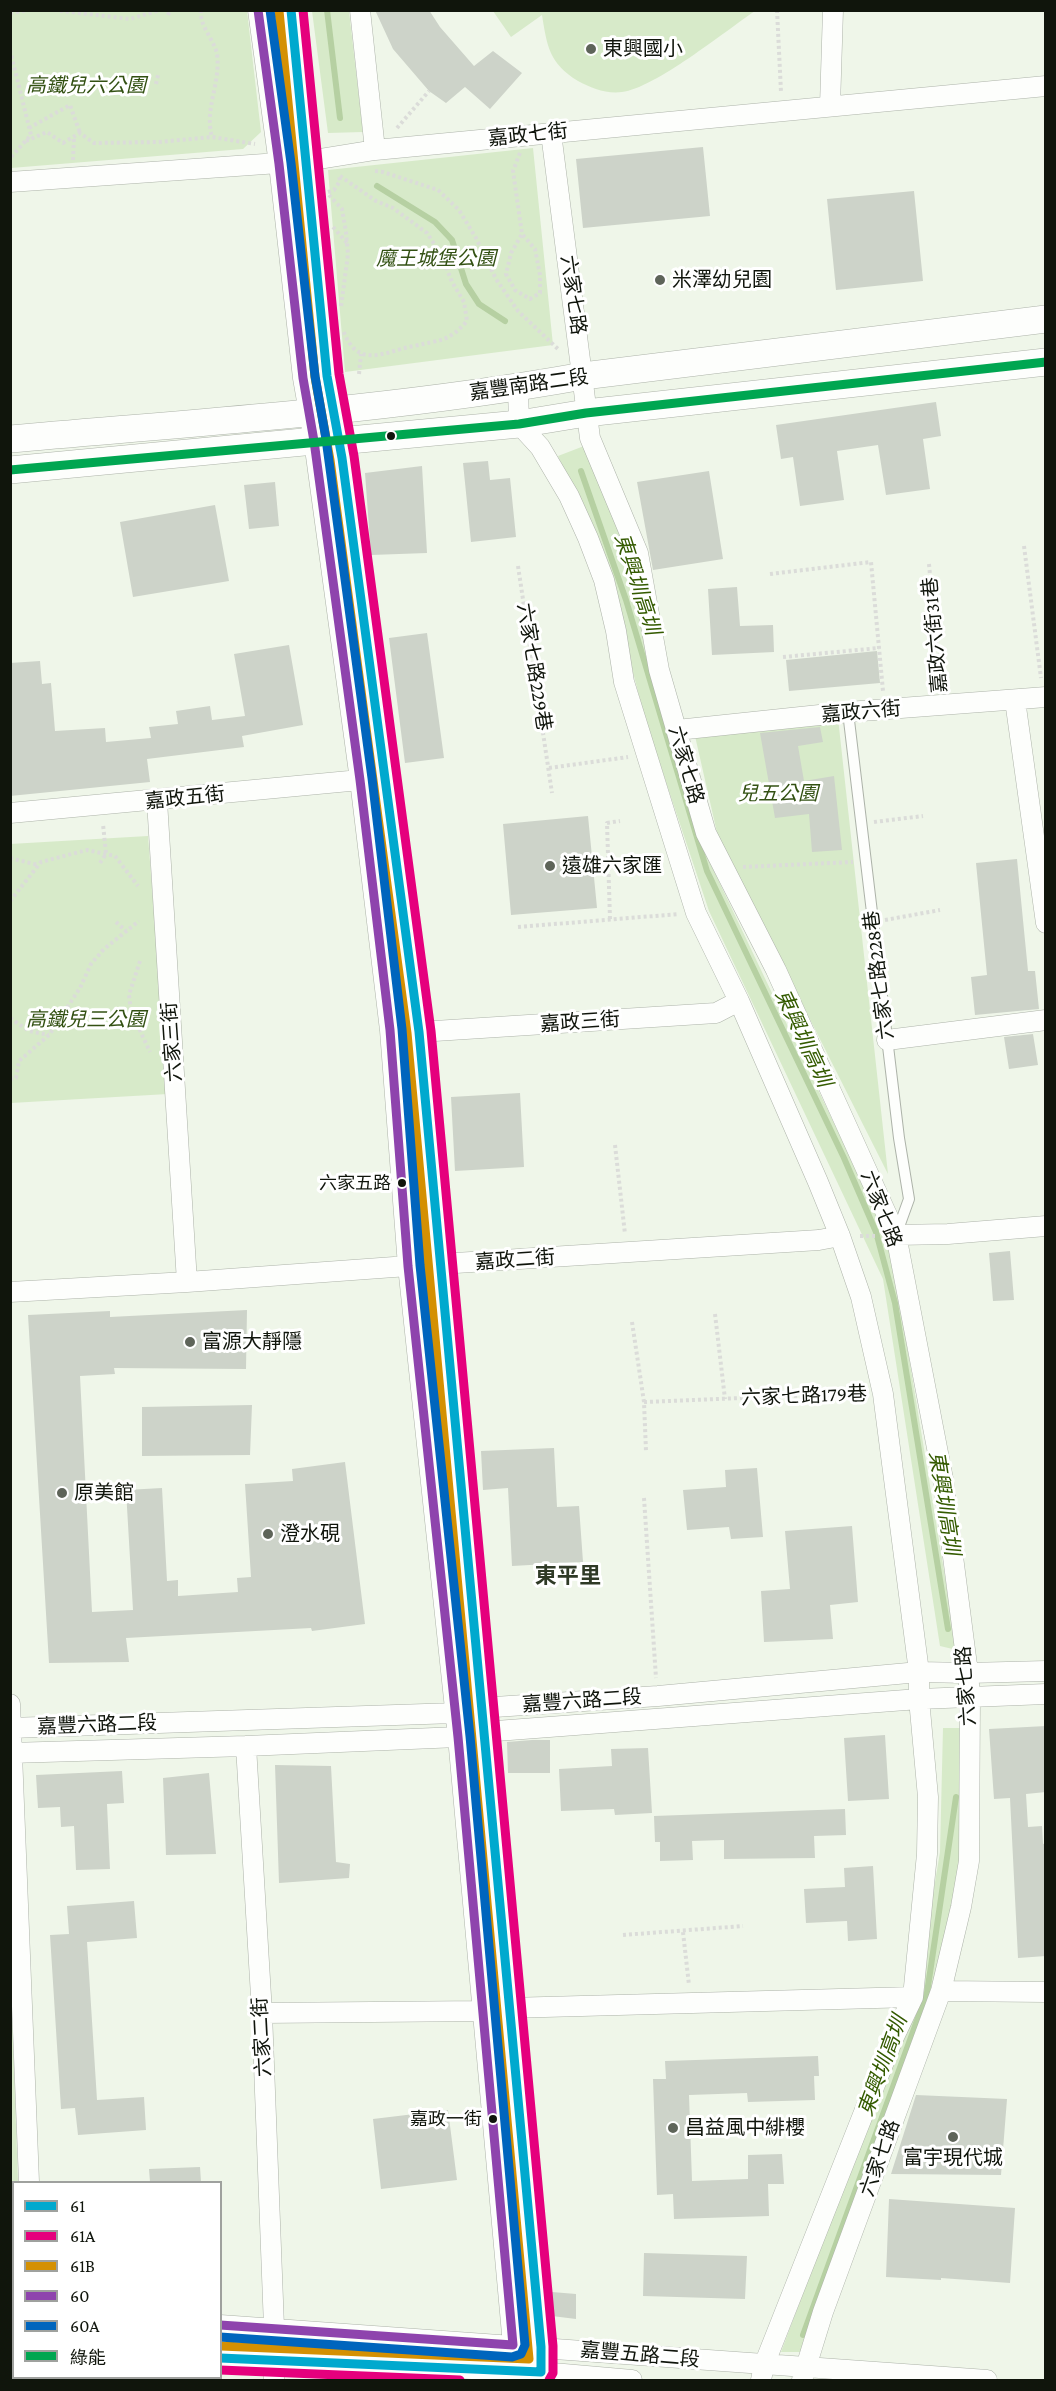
<!DOCTYPE html>
<html>
<head>
<meta charset="utf-8">
<style>
  body { margin:0 }
  #map { position:relative; width:1056px; height:2391px; overflow:hidden; background:#eff6e9; font-family:"Crimson Pro","Noto Sans TC",serif }
  canvas { display:block }
  .frame { position:absolute; inset:0; border:12px solid #10150c; pointer-events:none }
  .legend { position:absolute; left:12px; top:2181px; width:210px; height:198px; box-sizing:border-box; background:#fff; border:2px solid #9fa19e; margin:0; padding:8px 10px; list-style:none; font-size:18px; color:#10150c }
  .legend li { display:flex; align-items:center; gap:12px; height:30px }
  .legend b { width:30px; border:2px solid #9fa19e }
</style>
</head>
<body>
<div id="map">
<canvas width="1056" height="2391"></canvas>
<div class="frame"></div>
<ul class="legend">
<li><b style="height:8px;background:#00a9ce"></b>61</li>
<li><b style="height:8px;background:#e5007d"></b>61A</li>
<li><b style="height:8px;background:#d49002"></b>61B</li>
<li><b style="height:8px;background:#8e44ad"></b>60</li>
<li><b style="height:8px;background:#0065bd"></b>60A</li>
<li><b style="height:8px;background:#00a651"></b>綠能</li>
</ul>
</div>
<script>
const ctx = document.querySelector('canvas').getContext('2d');
ctx.lineJoin = 'round';
function fillPath(path, color) { ctx.fillStyle = color; ctx.fill(path, 'evenodd'); }
function trace(path, color, width, dash) { ctx.strokeStyle = color; ctx.lineWidth = width; ctx.lineCap = dash ? 'butt' : 'round'; ctx.setLineDash(dash || []); ctx.stroke(path); }
function write(font, color, halo, rows, align = 'center') {
  ctx.font = font + ' "Crimson Pro","Noto Sans TC",serif'; ctx.lineWidth = 6; ctx.setLineDash([]); ctx.textBaseline = 'middle'; ctx.strokeStyle = halo; ctx.fillStyle = color; for (const [text, x, y, turn = 0] of rows) {
    ctx.save(); ctx.translate(x, y); ctx.rotate((+turn || 0) * Math.PI / 180); ctx.textAlign = isNaN(turn) ? turn : align; if (halo) ctx.strokeText(text, 0, 0); ctx.fillText(text, 0, 0); ctx.restore();
  }
}
fillPath(new Path2D(`
  M 11,10 L 247,11 L 261,132 L 243,149 L 11,168 Z
  M 312,11 L 349,11 L 363,132 L 328,133 Z
  M 493,11 L 494,10 L 755,11 C 724,32 655,88 622,92 C 606,94 591,88 578,81 C 549,63 547,46 542,15 L 511,37 Z
  M 533,148 L 553,345 L 345,372 L 328,170 Z
  M 584,446 L 628,556 L 659,693 L 712,867 L 881,1222 L 893,1260 L 957,1650 L 940,1646 L 883,1279 L 709,911 L 645,719 L 605,563 L 558,456 Z
  M 838,718 L 888,1174 L 718,837 L 695,736 Z
  M 148,836 L 168,1094 L 11,1103 L 10,844 Z
  M 943,1728 L 962,1728 L 962,1860 L 936,1991 L 804,2352 L 781,2352 L 917,1990 L 940,1852 Z
  M 10,1954 L 18,2182 L 14,2182 L 13,2303 L 10,2302 Z`), '#d7eac9');
trace(new Path2D(`
  M 327,10 L 340,118
  M 377,186 L 435,222 L 452,240 L 466,284 L 479,304 L 505,321
  M 581,471 L 626,600 L 707,871 L 844,1158 L 876,1232 L 895,1303 L 948,1629
  M 803,2335 L 927,1993 L 956,1797`), '#b6d0a2', 6);
fillPath(new Path2D(`
  M 375,10 L 429,10 L 440,27 L 474,66 L 493,51 L 522,73 L 490,109 L 465,87 L 446,103 L 429,91 L 393,49 Z
  M 703,147 L 710,216 L 583,228 L 576,159 Z
  M 914,191 L 923,281 L 836,290 L 827,199 Z
  M 936,402 L 941,436 L 923,439 L 930,489 L 886,495 L 878,445 L 837,451 L 844,500 L 800,506 L 793,457 L 781,459 L 776,425 Z
  M 488,461 L 490,480 L 510,478 L 516,537 L 471,542 L 463,463 Z
  M 422,466 L 427,553 L 371,555 L 365,473 Z
  M 709,471 L 723,559 L 653,570 L 637,482 Z
  M 275,482 L 279,526 L 249,529 L 244,485 Z
  M 215,505 L 229,581 L 133,597 L 120,522 Z
  M 737,587 L 740,626 L 773,625 L 774,652 L 712,655 L 708,589 Z
  M 427,633 L 444,758 L 405,763 L 389,638 Z
  M 289,645 L 303,725 L 242,736 L 244,747 L 147,759 L 150,782 L 10,796 L 10,663 L 40,661 L 42,684 L 51,683 L 55,731 L 105,728 L 106,742 L 151,738 L 149,727 L 178,724 L 176,711 L 210,706 L 212,720 L 245,716 L 234,654 Z
  M 877,651 L 880,683 L 789,691 L 786,660 Z
  M 820,727 L 823,742 L 798,746 L 804,781 L 834,776 L 842,850 L 812,852 L 809,814 L 775,818 L 760,733 Z
  M 588,816 L 597,908 L 511,915 L 503,824 Z
  M 1017,859 L 1028,971 L 1035,971 L 1039,1009 L 975,1015 L 971,977 L 987,975 L 976,863 Z
  M 1033,1034 L 1038,1065 L 1009,1069 L 1004,1037 Z
  M 520,1093 L 524,1167 L 455,1171 L 451,1097 Z
  M 1010,1251 L 1014,1300 L 993,1301 L 989,1253 Z
  M 247,1310 L 246,1369 L 114,1368 L 115,1374 L 80,1376 L 92,1612 L 133,1610 L 126,1490 L 162,1488 L 167,1581 L 178,1580 L 178,1596 L 238,1592 L 237,1578 L 251,1577 L 245,1484 L 293,1481 L 292,1469 L 345,1462 L 365,1624 L 312,1631 L 311,1628 L 126,1638 L 129,1662 L 49,1663 L 28,1315 L 110,1311 L 110,1317 Z
  M 252,1405 L 250,1455 L 142,1456 L 142,1407 Z
  M 554,1448 L 557,1507 L 579,1506 L 583,1562 L 512,1566 L 508,1488 L 483,1490 L 481,1451 Z
  M 757,1468 L 763,1537 L 731,1539 L 729,1527 L 687,1530 L 683,1490 L 726,1487 L 725,1470 Z
  M 852,1526 L 858,1602 L 830,1605 L 833,1639 L 764,1642 L 761,1591 L 790,1589 L 785,1531 Z
  M 1046,1726 L 1046,1792 L 1026,1794 L 1028,1827 L 1042,1826 L 1043,1844 L 1046,1843 L 1046,1956 L 1018,1958 L 1010,1798 L 994,1799 L 989,1729 Z
  M 885,1735 L 889,1799 L 848,1801 L 844,1738 Z
  M 532,1740 L 550,1740 L 550,1773 L 508,1773 L 507,1742 Z
  M 648,1748 L 652,1813 L 615,1815 L 614,1809 L 561,1811 L 559,1769 L 612,1766 L 611,1749 Z
  M 275,1765 L 331,1766 L 336,1862 L 350,1864 L 349,1878 L 279,1883 Z
  M 122,1771 L 124,1803 L 107,1804 L 110,1869 L 76,1870 L 74,1826 L 61,1827 L 60,1807 L 38,1808 L 36,1775 Z
  M 209,1773 L 216,1854 L 166,1855 L 163,1778 Z
  M 845,1809 L 846,1835 L 814,1836 L 815,1858 L 724,1859 L 724,1840 L 692,1841 L 693,1860 L 660,1861 L 660,1842 L 655,1842 L 654,1816 Z
  M 873,1866 L 877,1939 L 848,1941 L 847,1921 L 806,1923 L 804,1889 L 845,1887 L 844,1868 Z
  M 134,1901 L 137,1938 L 87,1942 L 97,2100 L 144,2097 L 146,2130 L 78,2135 L 75,2108 L 61,2109 L 50,1935 L 69,1934 L 67,1906 Z
  M 818,2056 L 819,2076 L 814,2076 L 815,2100 L 748,2102 L 747,2093 L 689,2095 L 692,2181 L 748,2179 L 748,2155 L 782,2154 L 784,2184 L 768,2184 L 769,2216 L 674,2219 L 673,2194 L 657,2195 L 653,2079 L 666,2079 L 665,2061 Z
  M 916,2095 L 1007,2099 L 1001,2175 L 891,2174 Z
  M 448,2110 L 457,2180 L 381,2189 L 373,2119 Z
  M 200,2167 L 201,2182 L 150,2182 L 149,2169 Z
  M 889,2199 L 1015,2208 L 1010,2283 L 941,2278 L 941,2280 L 886,2277 Z
  M 644,2253 L 747,2256 L 745,2299 L 643,2296 Z
  M 552,2292 L 576,2294 L 576,2319 L 552,2316 Z`), '#cdd3c9');
const lane = new Path2D(`
  M 848,712 L 899,1138 L 909,1199 L 896,1235`);
const street = new Path2D(`
  M 258,10 L 279,164 L 303,378 L 314,441 L 360,780 L 390,1030 L 408,1266 L 458,1737 L 513,2345 L 514,2380
  M 291,10 L 327,376 L 342,458 L 419,1032 L 541,2347 L 541,2380
  M 360,10 L 375,150
  M 830,106 L 833,10
  M 551,133 L 590,438 L 638,553 L 659,670 L 706,833 L 776,970 L 896,1235 L 943,1479 L 968,1673 L 970,1696 L 969,1861 L 961,1907 L 941,1991 L 823,2312 L 802,2380
  M 10,182 L 307,161 L 375,150 L 1046,86
  M 518,388 L 519,424 L 540,447 L 569,496 L 588,538 L 604,580 L 616,631 L 624,682 L 696,913 L 739,1001 L 818,1182 L 840,1236 L 861,1297 L 883,1394 L 919,1672 L 919,1699 L 928,1797 L 927,1854 L 913,1997 L 893,2039 L 764,2365 L 761,2380
  M 1015,700 L 1046,923
  M 677,730 L 848,712 L 1046,697
  M 157,801 L 187,1282
  M 10,813 L 360,780
  M 419,1032 L 716,1013 L 739,1001
  M 887,1040 L 1046,1020
  M 896,1235 L 948,1234 L 1046,1226
  M 10,1292 L 187,1282 L 408,1266 L 819,1240 L 840,1236
  M 10,1704 L 29,2182
  M 10,1728 L 455,1713 L 480,1708 L 658,1696 L 919,1672 L 968,1673 L 1046,1671
  M 246,1746 L 262,2013 L 274,2327
  M 10,1753 L 246,1746 L 458,1737 L 483,1732 L 919,1699 L 1046,1694
  M 941,1991 L 1046,1992
  M 508,2008 L 913,1997
  M 262,2013 L 482,2011
  M 10,2315 L 14,2316
  M 220,2325 L 987,2380
  M 10,2348 L 14,2349
  M 220,2358 L 541,2372 L 632,2380
  M 274,2360 L 274,2380
  M 35,2378 L 35,2380`);
const secondary = new Path2D(`
  M 10,439 C 201,422 394,410 583,376 L 1046,319
  M 10,470 L 314,441 L 339,441 L 519,424 L 586,413 L 1046,362`);
trace(lane, '#adb3a9', 12);
trace(street, '#adb3a9', 21);
trace(secondary, '#adb3a9', 28);
trace(new Path2D(`
  M 54,10 L 130,19 L 160,10
  M 175,10 L 177,10
  M 201,10 C 199,26 214,39 217,54 C 221,83 204,109 212,137
  M 777,10 L 781,92
  M 10,13 L 29,10
  M 168,15 L 170,10
  M 10,50 L 31,135 L 10,158
  M 156,84 L 158,75
  M 29,128 L 70,105 L 80,133
  M 397,128 L 429,91
  M 26,141 L 47,132 L 63,143 L 80,133 L 94,143 L 159,142 L 212,137 L 255,144
  M 520,153 L 513,171 L 522,234 L 511,253 L 506,274 L 515,290 L 530,299 L 540,293 L 540,275 L 535,249 L 522,234
  M 73,160 L 74,138
  M 375,171 L 383,172 L 438,190 L 459,210 L 476,238 L 496,279 L 518,311 L 559,350
  M 340,176 L 376,201 L 393,208 L 427,233 L 442,256 L 452,282 L 464,302 L 467,321 C 449,342 439,340 414,346 C 385,351 358,371 343,330
  M 328,192 L 334,190 L 340,181 L 339,176
  M 329,195 L 342,209 L 346,232 L 348,254 L 341,307
  M 333,227 L 347,243
  M 359,374 L 361,354
  M 1024,546 L 1041,678
  M 929,564 L 940,687
  M 518,566 L 552,793
  M 770,574 L 871,562 L 883,691
  M 783,657 L 879,648
  M 549,768 L 628,757
  M 874,822 L 923,816
  M 10,858 L 38,865
  M 100,863 L 106,854 L 103,824
  M 743,867 L 853,862
  M 10,901 L 41,862 L 87,850 L 115,856 L 138,886
  M 610,919 L 607,823 L 620,821
  M 885,920 L 940,910
  M 116,922 L 126,931
  M 518,927 L 679,914
  M 140,961 L 129,995 L 131,1011 L 150,1052
  M 10,1018 L 29,1031 L 49,1035
  M 10,1079 L 16,1078 L 19,1061 L 49,1035 L 80,988 L 91,964 L 104,949 L 139,921
  M 615,1145 L 625,1234
  M 860,1236 L 877,1236
  M 715,1314 L 725,1399
  M 632,1322 L 644,1402 L 646,1451
  M 644,1402 L 864,1393
  M 644,1498 L 656,1678
  M 683,1932 L 689,1985
  M 623,1935 L 743,1926`), '#dbdcd9', 4, [3, 3]);
trace(lane, '#fdfefc', 10);
trace(street, '#fdfefc', 20);
trace(secondary, '#fdfefc', 27);
trace(new Path2D(`
  M 220,2358 L 541,2372 L 541,2347 L 419,1032 L 342,458 L 327,376 L 291,10`), '#00a9ce', 9);
trace(new Path2D(`
  M 303,10 L 339,374 L 354,456 L 431,1031 L 553,2346 L 553,2373 L 549,2380
  M 220,2370 L 460,2380`), '#e5007d', 9);
trace(new Path2D(`
  M 221,2346 L 529,2359 L 407,1033 L 330,460 L 315,377 L 279,11`), '#d49002', 9);
trace(new Path2D(`
  M 220,2325 L 513,2345 L 458,1737 L 408,1266 L 390,1030 L 360,780 L 314,441 L 303,378 L 279,164 L 258,10`), '#8e44ad', 9);
trace(new Path2D(`
  M 220,2337 L 512,2357 L 521,2354 L 525,2345 L 470,1736 L 420,1265 L 402,1029 L 372,778 L 326,439 L 315,376 L 291,163 L 270,10`), '#0065bd', 9);
trace(new Path2D(`
  M 10,470 L 519,424 L 586,413 L 1046,362`), '#00a651', 9);
for (const [x, y, r, color] of [
  [591,49,6,"#5e6459"],
  [660,280,6,"#5e6459"],
  [391,436,5,"#10150c"],
  [550,866,6,"#5e6459"],
  [402,1183,5,"#10150c"],
  [190,1342,6,"#5e6459"],
  [62,1493,6,"#5e6459"],
  [268,1534,6,"#5e6459"],
  [493,2119,5,"#10150c"],
  [673,2128,6,"#5e6459"],
  [953,2137,6,"#5e6459"]
]) { const dot = new Path2D(); dot.arc(x, y, r, 0, 2 * Math.PI); ctx.fillStyle = color; ctx.fill(dot); trace(dot, '#fff', 2); }
write('18px', '#10150c', '#fff', [
  ["六家五路",391,1183],
  ["嘉政一街",482,2119]
], 'right');
write('20px', '#10150c', '#fff', [
  ["東興國小",603,49],
  ["米澤幼兒園",672,280],
  ["遠雄六家匯",562,866],
  ["富源大靜隱",202,1342],
  ["原美館",74,1493],
  ["澄水硯",280,1534],
  ["昌益風中緋櫻",685,2128],
  ["富宇現代城",953,2158,"center"]
], 'left');
write('italic 20px', '#335113', '#fff', [
  ["高鐵兒六公園",86,86],
  ["魔王城堡公園",436,259],
  ["兒五公園",778,794],
  ["高鐵兒三公園",86,1020]
]);
write('20px', '#10150c', '#fff', [
  ["嘉政七街",528,135,-6],
  ["六家七路",573,295,82],
  ["嘉豐南路二段",529,385,-8],
  ["嘉政六街31巷",935,635,-95],
  ["六家七路229巷",534,667,81],
  ["嘉政六街",861,712,-5],
  ["六家七路",686,765,74],
  ["嘉政五街",185,798,-6],
  ["六家七路228巷",879,975,-97],
  ["嘉政三街",580,1022,-4],
  ["六家三街",172,1042,-94],
  ["六家七路",881,1209,69],
  ["嘉政二街",515,1260,-4],
  ["六家七路179巷",804,1396,-2],
  ["六家七路",966,1686,-94],
  ["嘉豐六路二段",582,1701,-4],
  ["嘉豐六路二段",97,1725,-2],
  ["六家二街",262,2037,-93],
  ["六家七路",880,2158,-70],
  ["嘉豐五路二段",640,2355,5]
]);
write('italic 21px', '#345b00', '#fff', [
  ["東興圳高圳",637,584,72],
  ["東興圳高圳",803,1038,65],
  ["東興圳高圳",944,1503,81],
  ["東興圳高圳",883,2066,-70]
]);
write('bold 22px', '#2f3a26', '#fff', [
  ["東平里",568,1576]
]);
</script>
</body>
</html>
